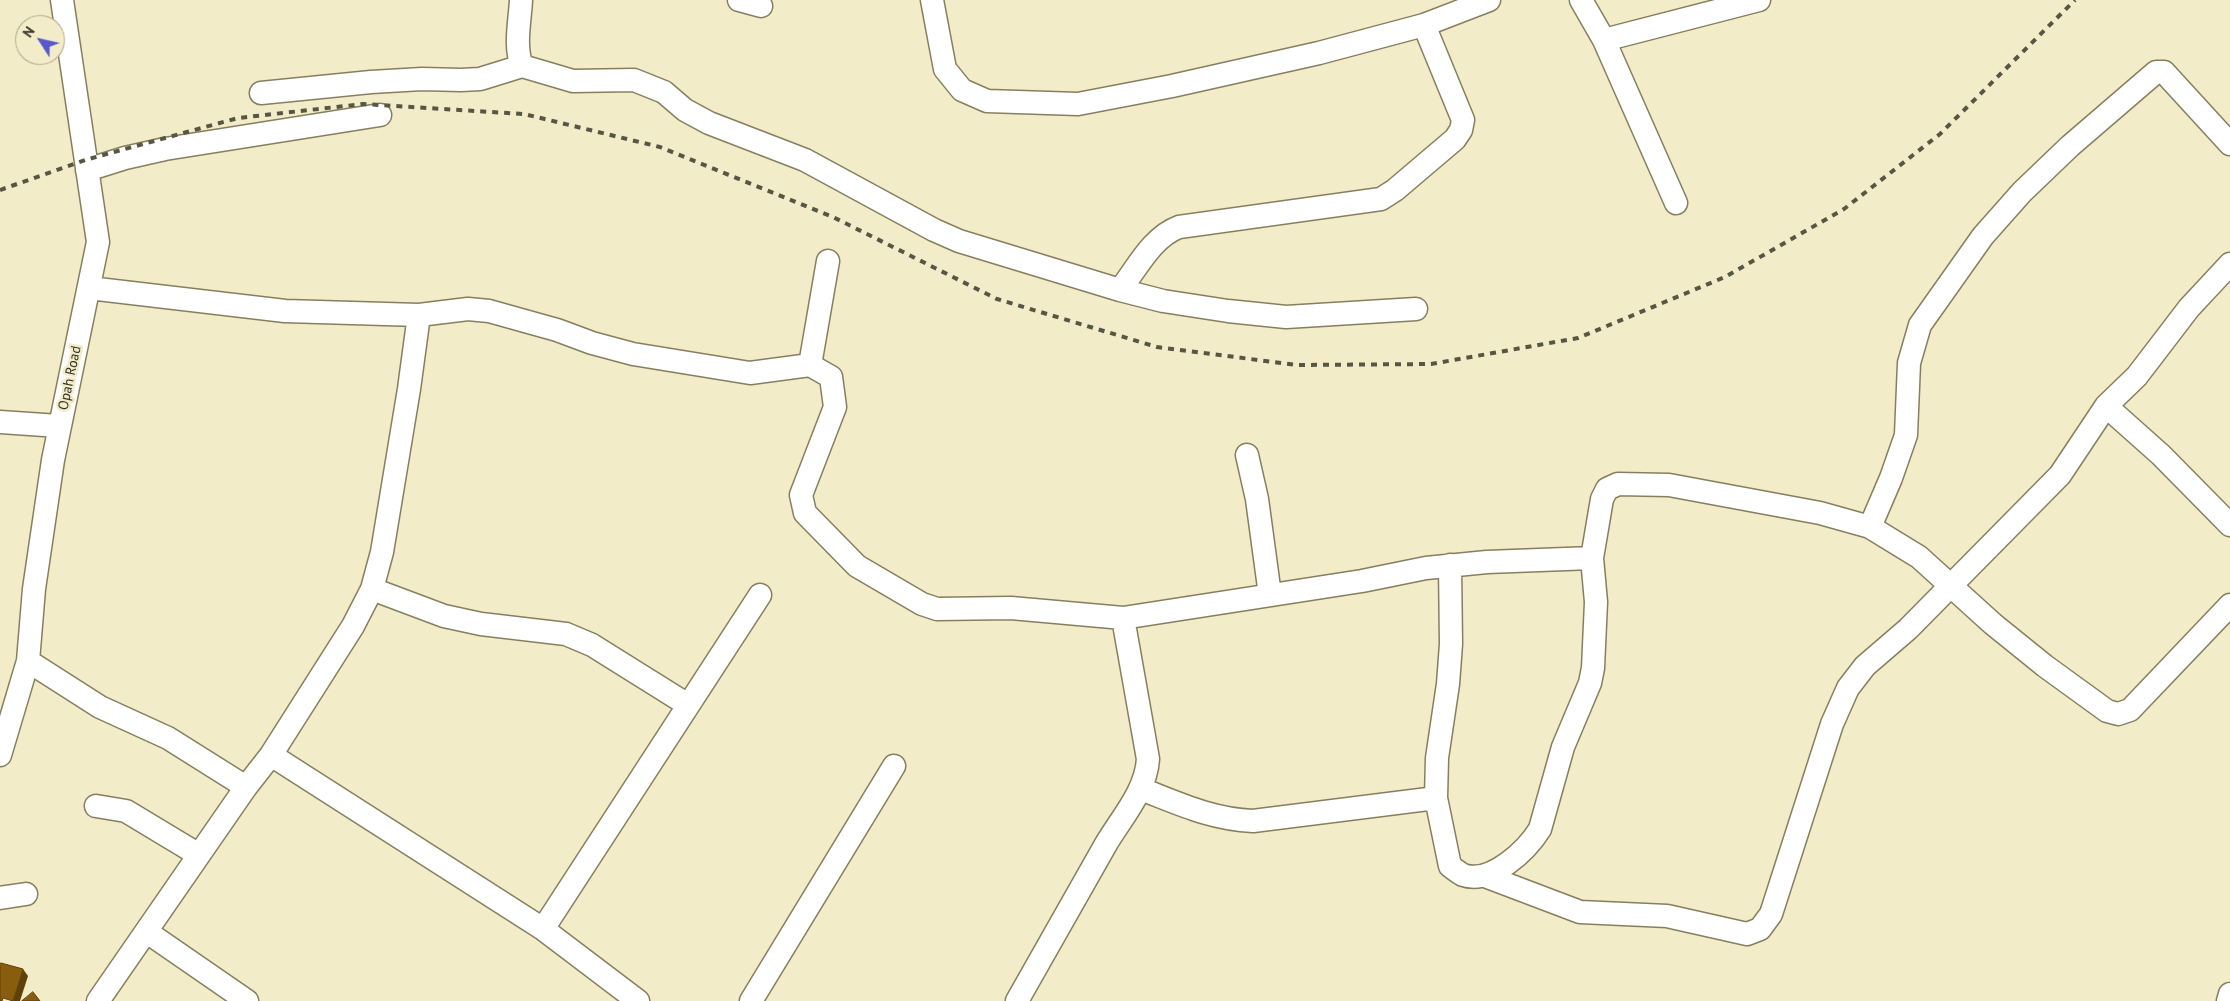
<!DOCTYPE html>
<html>
<head>
<meta charset="utf-8">
<style>
  body { margin:0 }
  #map { position:relative; width:2230px; height:1001px; overflow:hidden; background:#f3ecc9; font-family:"PT Sans",sans-serif }
  canvas { display:block }
  .north { position:absolute; left:15px; top:15px; width:50px; height:50px; box-sizing:border-box; background:#f3ecc9; border:1px solid #a7a288; border-radius:50%; rotate:305deg; font-size:14px; font-weight:700; line-height:20px; text-align:center; color:#363426 }
  .north::after { content:''; display:block; margin:auto; width:18px; height:22px; background:#5857ce; clip-path:polygon(50% 0,100% 100%,50% 72%,0 100%) }
</style>
</head>
<body>
<div id="map">
<canvas width="2230" height="1001"></canvas>
<div class="north">N</div>
</div>
<script>
const ctx = document.querySelector('canvas').getContext('2d');
ctx.lineJoin = 'round';
function trace(path, color, width, dash) { ctx.strokeStyle = color; ctx.lineWidth = width; ctx.lineCap = dash ? 'butt' : 'round'; ctx.setLineDash(dash || []); ctx.stroke(path); }
function fillPath(path, color) { ctx.fillStyle = color; ctx.fill(path, 'evenodd'); }
function write(font, color, halo, rows, align = 'center') {
  ctx.font = font + ' "PT Sans",sans-serif'; ctx.lineWidth = 5; ctx.setLineDash([]); ctx.textBaseline = 'middle'; ctx.strokeStyle = halo; ctx.fillStyle = color; for (const [text, x, y, turn = 0] of rows) {
    ctx.save(); ctx.translate(x, y); ctx.rotate((+turn || 0) * Math.PI / 180); ctx.textAlign = isNaN(turn) ? turn : align; if (halo) ctx.strokeText(text, 0, 0); ctx.fillText(text, 0, 0); ctx.restore();
  }
}
const street = new Path2D(`
  M 521,0 C 520,21 514,46 522,66 L 573,81 L 634,80 L 664,92 L 685,110 L 709,123 L 805,160 L 934,230 L 959,241 L 1120,290 L 1163,301 L 1228,311 L 1286,317 L 1416,309
  M 739,0 L 761,6
  M 932,0 L 945,69 L 962,90 L 987,101 L 1078,104 L 1172,86 L 1319,53 L 1424,25 L 1489,0
  M 1581,0 L 1604,40 L 1759,0
  M 1604,40 L 1676,203
  M 261,93 L 371,82 L 422,79 L 461,80 L 480,79 L 522,66
  M 87,170 L 125,158 L 165,149 L 380,115
  M 89,288 L 285,311 L 419,315 L 468,309 L 489,311 L 557,330 L 592,343 L 633,354 L 750,373 L 810,365 L 831,377 L 835,407 L 801,495 L 805,513 L 857,566 L 922,604 L 937,609 L 1011,608 L 1123,618 L 1362,581 L 1426,568 L 1487,562 L 1592,558
  M 1120,290 C 1137,268 1152,237 1179,227 L 1381,199 L 1395,190 L 1455,139 L 1461,130 L 1463,120 L 1424,25
  M 810,365 L 828,261
  M 2106,406 L 2161,455 L 2230,525
  M 0,422 L 59,426
  M 1247,455 L 1257,499 L 1270,595
  M 1870,527 L 1891,478 L 1906,435 L 1909,363 L 1920,325 L 1983,236 L 2022,192 L 2070,146 L 2156,72 L 2164,72 L 2230,144
  M 1450,565 L 1451,644 L 1448,684 L 1437,758 L 1436,798 L 1450,866 C 1454,869 1459,873 1463,875 C 1491,885 1527,850 1540,829 L 1563,747 L 1590,683 L 1593,668 L 1596,602 L 1592,558 L 1602,499 L 1607,489 L 1618,484 L 1669,485 L 1820,513 L 1870,527 L 1919,557 L 1993,624 L 2045,666 L 2107,711 L 2118,714 L 2130,710 L 2230,605
  M 372,589 L 444,616 L 481,624 L 566,634 L 592,645 L 688,705
  M 28,661 L 100,707 L 168,738 L 246,787
  M 0,755 L 28,661 L 34,589 L 53,460 L 98,242 L 62,0
  M 271,755 L 543,929 L 638,1001
  M 1141,789 C 1180,804 1211,819 1253,821 L 1436,798
  M 96,806 L 126,811 L 199,855
  M 1485,876 L 1580,912 L 1667,916 L 1747,934 L 1760,929 L 1771,914 L 1832,724 L 1848,688 L 1865,666 L 1908,629 L 2060,475 L 2106,406 L 2137,376 L 2189,308 L 2230,264
  M 0,898 L 26,894
  M 543,929 L 760,595
  M 147,932 L 247,1001
  M 98,1001 L 246,787 L 271,755 L 353,626 L 372,589 L 382,552 L 409,389 L 419,315
  M 751,1001 L 894,766
  M 1017,1001 C 1046,949 1076,897 1106,844 C 1122,817 1146,791 1148,759 L 1123,618
  M 2228,1001 L 2230,994`);
trace(street, '#867f5f', 25);
trace(street, '#fff', 22);
trace(new Path2D(`
  M 0,190 L 85,160 L 238,118 L 363,104 L 524,114 L 660,147 L 833,217 L 997,299 L 1157,347 L 1297,365 L 1431,364 L 1578,338 L 1725,277 L 1844,209 L 1940,134 L 2075,0`), '#575543', 4, [6, 6]);
fillPath(new Path2D(`
  M 23,969 L 28,976 L 20,1001 L 13,1001 Z`), '#60410a');
const building = new Path2D(`
  M 1,963 L 23,969 L 13,1001 L 3,998 L 2,1001 L 0,1001 L 0,965 Z
  M 33,992 L 40,1001 L 22,1001 Z`);
fillPath(building, '#895d0e');
trace(building, '#60410a', 1);
write('14px', '#363426', '#f3ecc9', [
  ["Opah Road",70,378,-78]
]);
</script>
</body>
</html>
